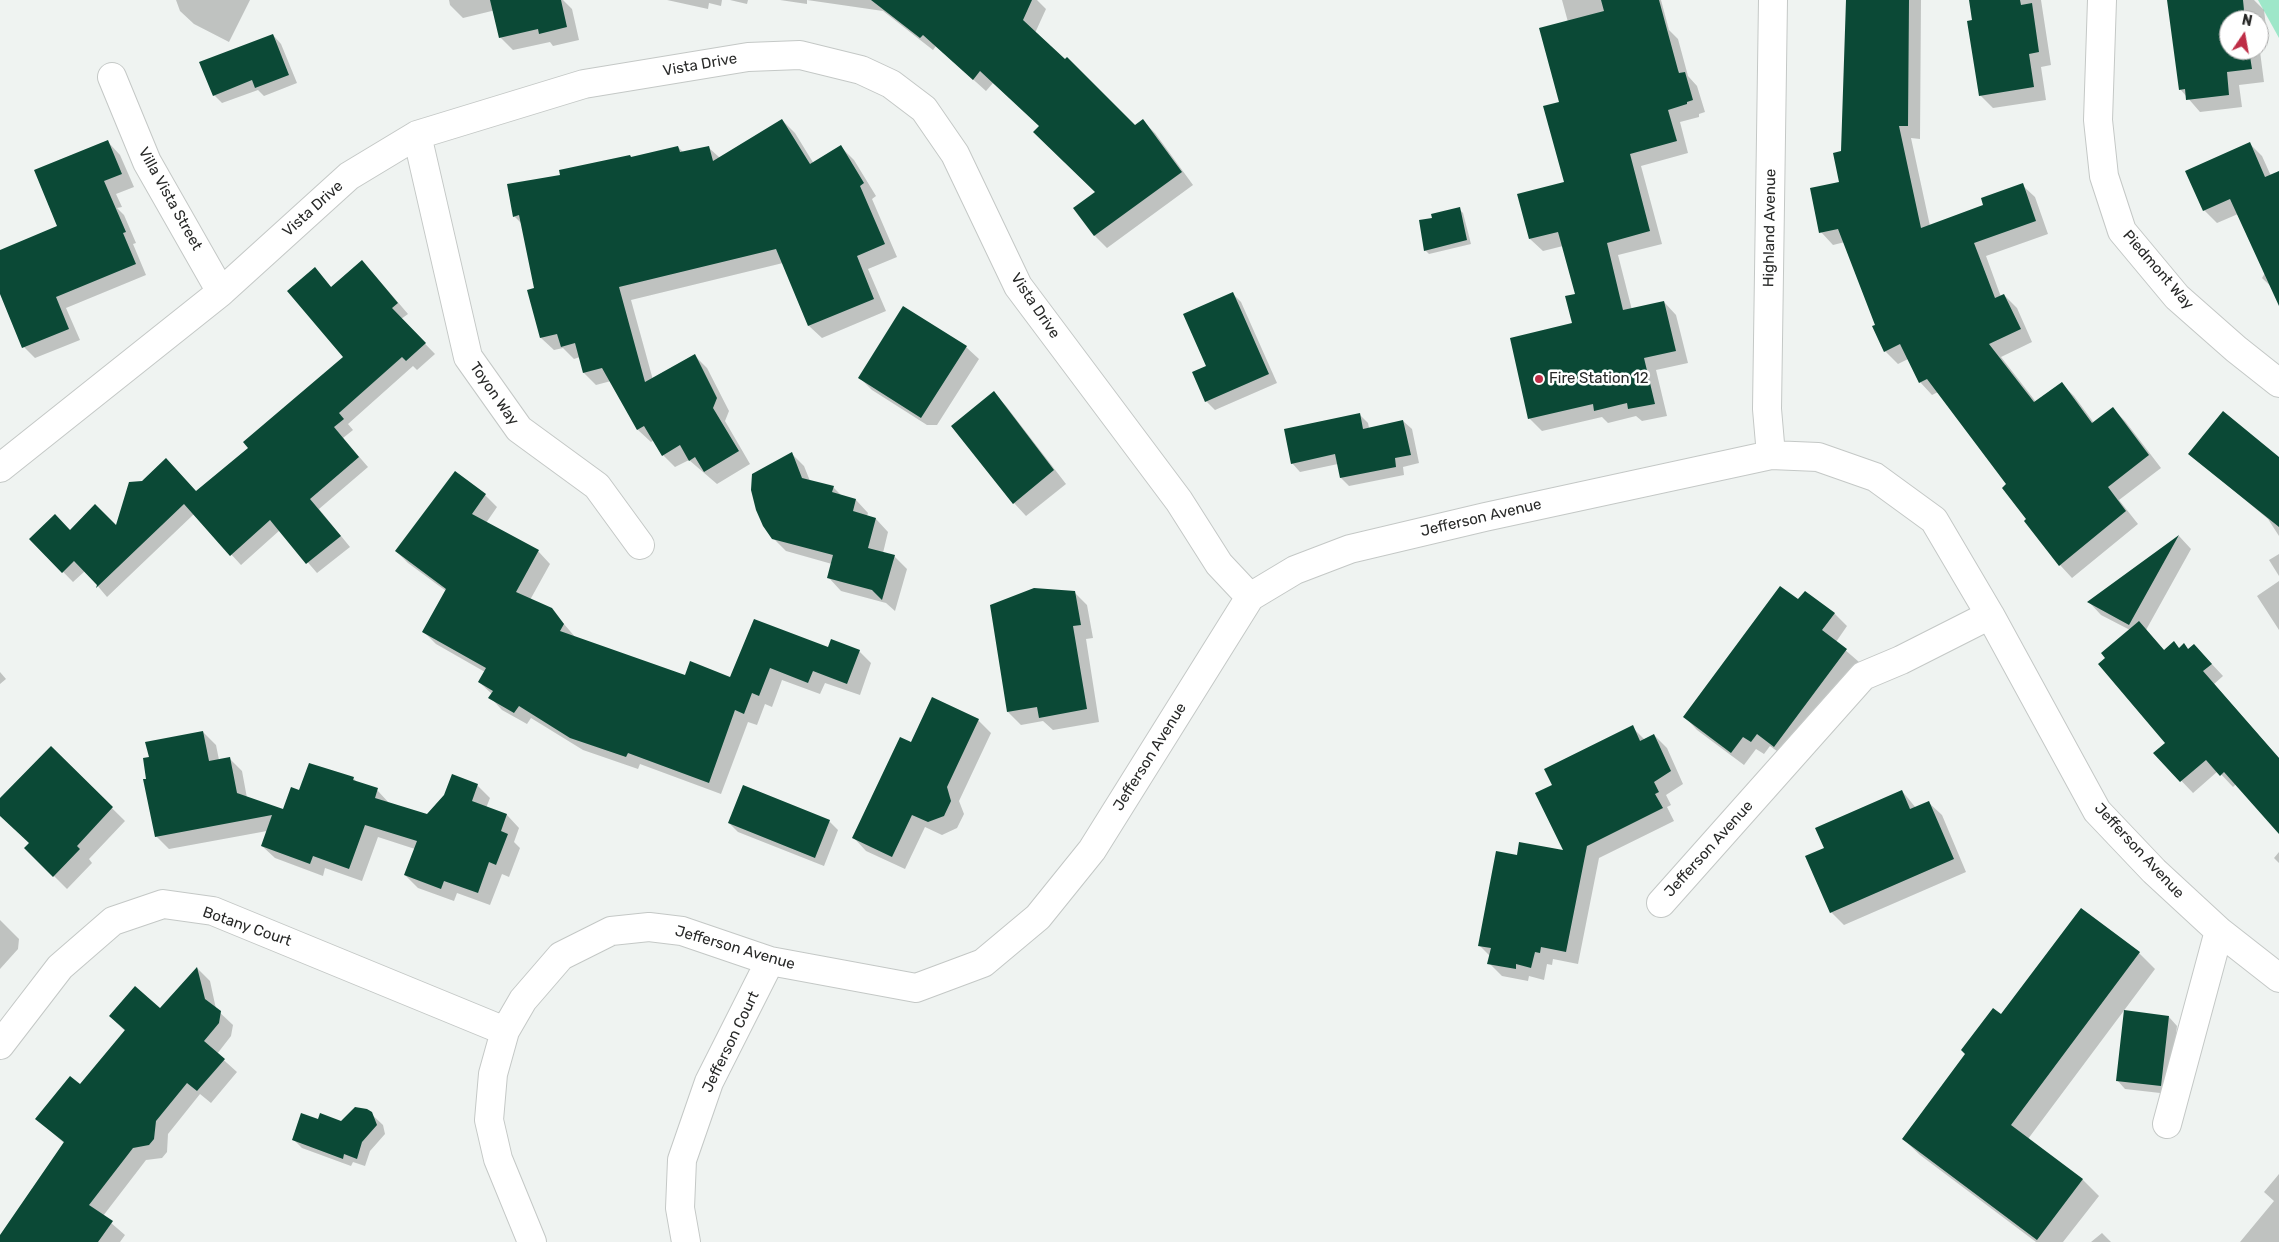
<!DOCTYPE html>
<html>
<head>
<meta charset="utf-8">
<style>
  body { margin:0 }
  #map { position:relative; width:2279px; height:1242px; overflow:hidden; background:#eff3f1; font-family:Rubik,sans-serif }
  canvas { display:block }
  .north { position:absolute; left:2219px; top:10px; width:50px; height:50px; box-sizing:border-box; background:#fff; border:1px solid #a9a9a9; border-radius:50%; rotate:12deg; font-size:14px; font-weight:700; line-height:20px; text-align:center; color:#282928 }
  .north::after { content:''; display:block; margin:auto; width:18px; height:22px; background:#be2d46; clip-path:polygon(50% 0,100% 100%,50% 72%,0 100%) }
</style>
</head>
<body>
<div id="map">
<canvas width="2279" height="1242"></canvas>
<div class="north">N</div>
</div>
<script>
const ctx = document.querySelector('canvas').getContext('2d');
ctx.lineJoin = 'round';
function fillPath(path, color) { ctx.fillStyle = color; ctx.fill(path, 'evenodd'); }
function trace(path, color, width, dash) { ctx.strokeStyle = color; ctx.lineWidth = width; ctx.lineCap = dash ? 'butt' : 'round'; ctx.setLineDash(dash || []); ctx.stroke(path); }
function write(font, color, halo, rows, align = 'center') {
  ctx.font = font + ' Rubik,sans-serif'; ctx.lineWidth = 5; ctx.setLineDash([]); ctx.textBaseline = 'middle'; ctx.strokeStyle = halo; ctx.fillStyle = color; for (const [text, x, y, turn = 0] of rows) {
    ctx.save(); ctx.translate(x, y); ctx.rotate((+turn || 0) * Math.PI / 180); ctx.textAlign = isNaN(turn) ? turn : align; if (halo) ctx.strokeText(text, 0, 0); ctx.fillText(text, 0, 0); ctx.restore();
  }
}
fillPath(new Path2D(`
  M 2258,0 L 2279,0 L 2279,38 Z`), '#9ee7c9');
fillPath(new Path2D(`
  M 176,0 L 250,0 L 229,42 L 194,24 L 180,11 Z
  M 449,0 L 563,0 L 572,9 L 579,40 L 553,46 L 550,42 L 513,50 L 500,37 L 500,9 L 463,18 L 450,5 Z
  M 667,0 L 722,0 L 721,6 L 709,3 L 708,9 Z
  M 730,0 L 748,0 L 747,4 Z
  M 780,0 L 1037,0 L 1046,9 L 1035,33 L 1135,127 L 1143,121 L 1155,133 L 1193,185 L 1107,248 L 1095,236 L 1075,208 L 1097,193 L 1041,126 L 993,83 L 986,91 L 936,46 L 933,50 L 883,11 L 807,0 L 807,4 Z
  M 1562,0 L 1661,0 L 1669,30 L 1678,39 L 1688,76 L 1697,86 L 1705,112 L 1699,114 L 1699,117 L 1680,122 L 1688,153 L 1641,166 L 1662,244 L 1618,255 L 1632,310 L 1664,302 L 1676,315 L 1688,363 L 1656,370 L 1667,416 L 1642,421 L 1636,416 L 1608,423 L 1602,417 L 1542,431 L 1530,419 L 1511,339 L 1573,324 L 1577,295 L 1563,246 L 1543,251 L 1530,239 L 1565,183 L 1560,103 L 1568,22 Z
  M 1847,0 L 1921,0 L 1920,139 L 1911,138 L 1930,226 L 1985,206 L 2022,185 L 2035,197 L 2048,234 L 1986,256 L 2001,297 L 2004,295 L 2017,308 L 2032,342 L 2001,357 L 2036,402 L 2062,384 L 2074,396 L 2094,423 L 2113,409 L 2125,421 L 2161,468 L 2119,500 L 2138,524 L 2072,578 L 2060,565 L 2028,519 L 2008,485 L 1938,392 L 1932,395 L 1920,382 L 1908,359 L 1898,364 L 1885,351 L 1845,242 L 1833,245 L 1821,232 L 1841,183 Z
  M 1970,0 L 2041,0 L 2051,65 L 2041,67 L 2046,100 L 1993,108 L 1980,95 Z
  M 2169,0 L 2254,0 L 2264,10 L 2268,43 L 2259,44 L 2264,82 L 2239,85 L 2242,107 L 2200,112 L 2180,89 ZM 2229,20 L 2259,20 L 2259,50 L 2229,50 Z
  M 273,35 L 281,44 L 297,83 L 264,96 L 258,90 L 222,103 L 214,95 Z
  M 782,120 L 795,133 L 814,164 L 841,147 L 854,160 L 876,196 L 872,199 L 897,257 L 868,269 L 886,311 L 822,338 L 809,326 L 783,263 L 631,300 L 653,380 L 694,355 L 707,368 L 729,411 L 725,421 L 750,464 L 717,484 L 689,460 L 675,467 L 663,455 L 654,440 L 651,442 L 638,430 L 611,381 L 596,385 L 584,373 L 580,357 L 574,359 L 563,348 L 554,350 L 541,338 L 535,289 L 522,224 L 514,216 L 562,176 L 678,147 L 684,153 L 708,147 L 720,158 Z
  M 108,142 L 120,155 L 134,187 L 116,194 L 122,207 L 117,208 L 124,215 L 136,243 L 133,244 L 146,275 L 66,308 L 80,340 L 35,358 L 24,347 L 0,290 L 0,251 L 98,210 Z
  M 2249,143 L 2262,156 L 2271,176 L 2279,180 L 2279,294 L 2262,278 L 2265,273 L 2238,214 L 2217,223 L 2204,210 Z
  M 1459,209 L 1463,213 L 1471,244 L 1429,254 L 1425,250 L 1433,219 Z
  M 315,269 L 332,288 L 372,272 L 408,314 L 401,319 L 435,354 L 417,370 L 413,366 L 348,424 L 353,430 L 343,438 L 368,467 L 319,509 L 350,547 L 317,573 L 280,530 L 241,565 L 194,514 L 107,597 L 85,571 L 73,582 L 31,539 L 70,531 L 116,527 L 197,492 L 250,449 L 345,357 Z
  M 1233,294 L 1241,302 L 1277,383 L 1215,410 L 1206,401 L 1207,366 Z
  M 966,347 L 979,359 L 937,425 L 927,425 L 872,390 L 859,377 Z
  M 994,393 L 1006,406 L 1066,484 L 1026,516 L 1014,503 Z
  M 1360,415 L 1368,423 L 1369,428 L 1403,421 L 1412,429 L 1419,463 L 1403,467 L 1404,475 L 1349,486 L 1341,478 L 1338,464 L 1300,472 L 1292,463 Z
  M 792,454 L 804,466 L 810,481 L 833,487 L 842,496 L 856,500 L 868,513 L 867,516 L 876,519 L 888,532 L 883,553 L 894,556 L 907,569 L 895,611 L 886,603 L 841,591 L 829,578 L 832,564 L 786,551 L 773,538 Z
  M 2190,454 L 2279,458 L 2279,536 L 2268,519 Z
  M 455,473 L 485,495 L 497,507 L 486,523 L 538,551 L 550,564 L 530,600 L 551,609 L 576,638 L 686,676 L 731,679 L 829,649 L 859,651 L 871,663 L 860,695 L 825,683 L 820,694 L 782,680 L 772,707 L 765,704 L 757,725 L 748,722 L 721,794 L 640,764 L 638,769 L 583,750 L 531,718 L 527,724 L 502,710 L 490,697 L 492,694 L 479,682 L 485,672 L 436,644 L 424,632 L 446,591 L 408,563 L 396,551 Z
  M 2179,536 L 2191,549 L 2146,630 L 2165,651 L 2179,649 L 2184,645 L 2189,650 L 2194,645 L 2223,676 L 2214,684 L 2279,758 L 2279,832 L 2236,784 L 2233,787 L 2218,771 L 2193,793 L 2155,753 L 2166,743 L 2130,630 L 2101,615 L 2089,602 Z
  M 2279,554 L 2279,576 L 2269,560 Z
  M 2279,581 L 2279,630 L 2257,596 Z
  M 1074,592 L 1087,605 L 1093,638 L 1086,639 L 1099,722 L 1053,730 L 1043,721 L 1021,725 L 1008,712 Z
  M 1805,592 L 1835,614 L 1847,626 L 1836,642 L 1859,662 L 1788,759 L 1770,746 L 1764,754 L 1756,749 L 1744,765 L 1697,730 L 1685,717 Z
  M 0,672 L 6,679 L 0,684 Z
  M 978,720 L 991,733 L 959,801 L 964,814 L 957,828 L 942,835 L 925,827 L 905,869 L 866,851 L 854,838 L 911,744 Z
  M 1632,727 L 1645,740 L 1654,735 L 1667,748 L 1683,784 L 1666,795 L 1671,805 L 1667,807 L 1674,821 L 1599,858 L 1578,964 L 1553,959 L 1552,965 L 1547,964 L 1544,980 L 1529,976 L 1528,981 L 1502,976 L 1489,963 L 1490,956 L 1479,945 L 1518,856 L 1565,852 L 1554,786 Z
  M 203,732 L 216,745 L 219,760 L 229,758 L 242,771 L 247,798 L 284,811 L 300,792 L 353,778 L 358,783 L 377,790 L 390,804 L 427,816 L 477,785 L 490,798 L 486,808 L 507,815 L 519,828 L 514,842 L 520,848 L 509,877 L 502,874 L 490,905 L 457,893 L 454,901 L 418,888 L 405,875 L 415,849 L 378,837 L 362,881 L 325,868 L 323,876 L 275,858 L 262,846 L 267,831 L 169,849 L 156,836 Z
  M 51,748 L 125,821 L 89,859 L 92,863 L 67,889 L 26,848 L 30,843 L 0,814 L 0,800 Z
  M 744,787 L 829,821 L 838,830 L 824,866 L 738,832 L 729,823 Z
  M 1902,791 L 1916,808 L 1929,803 L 1942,815 L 1966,872 L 1844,925 L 1831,912 L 1825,848 Z
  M 2279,852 L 2279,863 L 2274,858 Z
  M 0,920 L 19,939 L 18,949 L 0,969 Z
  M 2139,953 L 2155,969 L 2028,1139 L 2083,1180 L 2099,1196 L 2063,1242 L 2036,1242 L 1920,1155 L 1903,1139 L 1967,1054 L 2002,1016 Z
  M 197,968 L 210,981 L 216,1009 L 233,1025 L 231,1036 L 217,1054 L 237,1072 L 211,1103 L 200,1094 L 168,1134 L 167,1152 L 162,1158 L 146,1160 L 103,1216 L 125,1235 L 120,1242 L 0,1242 L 0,1237 L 64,1143 L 37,1119 L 80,1086 L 125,1031 L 110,1016 L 160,1010 Z
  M 2169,1017 L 2177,1026 L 2169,1094 L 2125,1089 L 2117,1080 Z
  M 367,1110 L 383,1125 L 385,1134 L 370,1151 L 365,1166 L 353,1162 L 351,1166 L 302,1148 L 293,1139 L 318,1121 L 342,1122 Z
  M 2279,1174 L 2279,1242 L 2240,1242 L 2274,1201 L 2264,1192 Z
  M 2102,1233 L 2111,1242 L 2091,1242 Z`), '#0003');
fillPath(new Path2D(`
  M 490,0 L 561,0 L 567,27 L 539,34 L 538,29 L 499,38 Z
  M 871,0 L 1032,0 L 1023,20 L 1065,59 L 1067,57 L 1135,125 L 1143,119 L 1182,172 L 1094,236 L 1073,208 L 1095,192 L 1033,132 L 1039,126 L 980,71 L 973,80 L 923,35 L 920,38 Z
  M 1601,0 L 1659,0 L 1678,70 L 1679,73 L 1685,72 L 1693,100 L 1687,102 L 1687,104 L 1668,110 L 1677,141 L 1630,154 L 1650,231 L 1607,243 L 1623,310 L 1664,301 L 1676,351 L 1644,358 L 1655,404 L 1628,409 L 1627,403 L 1594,411 L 1593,404 L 1528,419 L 1510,338 L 1572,323 L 1565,296 L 1575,294 L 1558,232 L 1529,239 L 1517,194 L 1564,182 L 1543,106 L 1559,102 L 1539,28 L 1604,11 Z
  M 1846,0 L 1909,0 L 1908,126 L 1899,126 L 1921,228 L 1983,205 L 1981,198 L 2023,183 L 2036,221 L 1974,243 L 1995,298 L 2004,294 L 2021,329 L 1989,344 L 2034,402 L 2062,382 L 2092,423 L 2113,407 L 2149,455 L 2108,487 L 2126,511 L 2059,566 L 2024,521 L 2026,519 L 2002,488 L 2006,484 L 1927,379 L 1919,383 L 1900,344 L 1884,352 L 1872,326 L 1875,325 L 1838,229 L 1819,233 L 1810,188 L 1839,182 L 1833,153 L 1841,151 Z
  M 1969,0 L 2020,0 L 2021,5 L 2032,3 L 2039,52 L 2029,54 L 2034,87 L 1979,96 L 1967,21 L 1972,20 Z
  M 2167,0 L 2243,0 L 2245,20 L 2229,20 L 2229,50 L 2249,50 L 2252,69 L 2227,72 L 2229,95 L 2186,100 L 2185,89 L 2179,90 Z
  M 273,34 L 289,75 L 255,88 L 252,80 L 213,96 L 199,62 Z
  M 782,119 L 810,164 L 841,145 L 864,183 L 860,186 L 885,244 L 857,256 L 874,299 L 808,326 L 776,249 L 619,287 L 645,382 L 695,354 L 717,398 L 713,408 L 739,451 L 704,472 L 695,457 L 689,461 L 680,445 L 662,456 L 644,426 L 637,430 L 602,368 L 583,373 L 575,343 L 561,347 L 557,334 L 540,338 L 527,290 L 534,288 L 519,215 L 513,217 L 507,184 L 560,175 L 559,170 L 630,155 L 631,157 L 678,146 L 680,152 L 709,146 L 713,161 Z
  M 108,140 L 122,174 L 104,181 L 126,232 L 123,233 L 136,264 L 56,297 L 69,329 L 22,348 L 0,294 L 0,250 L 57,226 L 34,170 Z
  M 2250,142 L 2265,177 L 2279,171 L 2279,306 L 2230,199 L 2203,211 L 2185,171 Z
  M 1460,207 L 1467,240 L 1424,251 L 1419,220 L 1432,218 L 1431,214 Z
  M 362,260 L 398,303 L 392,308 L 426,343 L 406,361 L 402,357 L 339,413 L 344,419 L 334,427 L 359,457 L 310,499 L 341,536 L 306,564 L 270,520 L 230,556 L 184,504 L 96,588 L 97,585 L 74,561 L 62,573 L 29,539 L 55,514 L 70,530 L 95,504 L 116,525 L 129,482 L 142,481 L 166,458 L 196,491 L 248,448 L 243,442 L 343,357 L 287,291 L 315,267 L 331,287 Z
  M 1233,292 L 1269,374 L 1205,402 L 1192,372 L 1206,366 L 1183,314 Z
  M 903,306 L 967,346 L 921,418 L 858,378 Z
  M 994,391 L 1054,470 L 1013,504 L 951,426 Z
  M 2223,411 L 2279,457 L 2279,527 L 2188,454 Z
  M 1360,413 L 1363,429 L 1403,420 L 1411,455 L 1395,458 L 1396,467 L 1340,478 L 1335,454 L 1291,464 L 1284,429 Z
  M 792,452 L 802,478 L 834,486 L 832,492 L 856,499 L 853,511 L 876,518 L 868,548 L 895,555 L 882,600 L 872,590 L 827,578 L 833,555 L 772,539 L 763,526 L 756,510 L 751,490 L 752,474 Z
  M 455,471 L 486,494 L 472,514 L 539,550 L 516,592 L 552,608 L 564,624 L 560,631 L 685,675 L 690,661 L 730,677 L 754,619 L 828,647 L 831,639 L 860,650 L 847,684 L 813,671 L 808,683 L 770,668 L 759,696 L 752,693 L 744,714 L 735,710 L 709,783 L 628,753 L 626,757 L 570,738 L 519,706 L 514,713 L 488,698 L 493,691 L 478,682 L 486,668 L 422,632 L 446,589 L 395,551 Z
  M 2179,535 L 2129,625 L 2087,602 Z
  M 1780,586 L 1798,599 L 1805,591 L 1835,613 L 1822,630 L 1847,649 L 1774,747 L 1757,734 L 1751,742 L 1743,737 L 1731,753 L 1683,717 Z
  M 1034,588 L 1075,591 L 1081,625 L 1073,626 L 1087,709 L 1039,718 L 1037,707 L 1007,712 L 990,605 Z
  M 2139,621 L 2164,650 L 2174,641 L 2179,648 L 2184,643 L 2188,649 L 2194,644 L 2212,664 L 2203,671 L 2279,758 L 2279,834 L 2224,772 L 2220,776 L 2206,760 L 2180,782 L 2153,753 L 2165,743 L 2098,664 L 2105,658 L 2101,653 Z
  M 932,697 L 979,719 L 947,787 L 951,801 L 944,816 L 928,822 L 912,815 L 892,857 L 852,838 L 900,737 L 911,742 Z
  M 1633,725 L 1640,741 L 1654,734 L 1671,771 L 1654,782 L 1659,792 L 1655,794 L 1663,808 L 1587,846 L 1566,952 L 1541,947 L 1540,953 L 1535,952 L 1531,968 L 1516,964 L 1516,969 L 1487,964 L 1491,948 L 1478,946 L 1496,851 L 1517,855 L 1519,842 L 1563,850 L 1535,793 L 1552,785 L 1544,769 Z
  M 203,731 L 209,761 L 230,757 L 237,793 L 283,809 L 291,787 L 299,790 L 309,763 L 354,777 L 353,780 L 378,788 L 375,798 L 427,814 L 444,795 L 452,774 L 478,784 L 472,801 L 507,814 L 501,831 L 508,834 L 496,865 L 489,862 L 478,893 L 444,881 L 441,889 L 404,875 L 417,841 L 365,825 L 349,869 L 313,856 L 310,864 L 261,846 L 272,815 L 155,837 L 143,779 L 146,779 L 143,758 L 149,757 L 145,742 Z
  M 51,746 L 113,807 L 77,846 L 80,849 L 53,877 L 24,848 L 29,843 L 0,816 L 0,798 Z
  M 743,785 L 830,820 L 815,858 L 728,823 Z
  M 1902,790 L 1910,809 L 1929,801 L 1954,859 L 1830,913 L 1805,856 L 1824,848 L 1815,828 Z
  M 2081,908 L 2140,952 L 2011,1125 L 2083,1179 L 2037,1240 L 1902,1139 L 1965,1054 L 1961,1050 L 1993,1008 L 2001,1014 Z
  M 197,967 L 205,999 L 221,1011 L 219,1023 L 204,1041 L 225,1059 L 197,1091 L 187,1083 L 156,1121 L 154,1139 L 149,1145 L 133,1148 L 89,1205 L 113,1221 L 98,1242 L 0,1242 L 0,1235 L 64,1142 L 35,1119 L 70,1076 L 80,1084 L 125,1030 L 109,1016 L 135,986 L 160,1008 Z
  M 2124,1010 L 2169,1016 L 2161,1086 L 2116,1081 Z
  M 355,1107 L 367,1109 L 372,1112 L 377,1125 L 362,1142 L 357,1159 L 344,1154 L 343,1159 L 292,1140 L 301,1113 L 318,1119 L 320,1113 L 341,1121 Z`), '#0b4936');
const minor = new Path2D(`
  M 2102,0 L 2098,120 L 2104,176 L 2122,231 L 2177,297 L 2236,349 L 2279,383
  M 112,77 L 147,162 L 221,292
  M 417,135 L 468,357 L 519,429 L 597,486 L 640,545
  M 1771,455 L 1767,409 L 1773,0
  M 0,468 L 221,292 L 349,176 L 417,135 L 584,84 L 748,57 L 800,55 L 861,70 L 891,84 L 924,109 L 955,154 L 1018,286 L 1179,501 L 1219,564 L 1250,597
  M 1661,903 L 1863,676 L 1901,660 L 1990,615
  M 0,1045 L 60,967 L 113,921 L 163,904 L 213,911 L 505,1031
  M 2167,1124 L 2219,931
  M 532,1242 L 498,1159 L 489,1120 L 493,1074 L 505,1031 L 523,1000 L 561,956 L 611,931 L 649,927 L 682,931 L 770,961 L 916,988 L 983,963 L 1038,917 L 1092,850 L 1250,597 L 1295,570 L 1350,549 L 1485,517 L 1771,455 L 1818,457 L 1875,477 L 1934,520 L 1990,615 L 2097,811 L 2154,871 L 2219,931 L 2279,978
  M 686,1242 L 680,1208 L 682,1160 L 709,1082 L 770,961`);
trace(minor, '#c4c8c6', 30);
trace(minor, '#fff', 28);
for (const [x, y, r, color] of [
  [1539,379,5,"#be2d46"]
]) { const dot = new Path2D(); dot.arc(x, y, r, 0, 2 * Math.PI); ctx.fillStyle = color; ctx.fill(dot); trace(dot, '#fff', 2); }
write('15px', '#282928', '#fff', [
  ["Vista Drive",700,65,-10],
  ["Villa Vista Street",170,199,61],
  ["Vista Drive",313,209,-42],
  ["Highland Avenue",1770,228,-89],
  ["Piedmont Way",2158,270,49],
  ["Vista Drive",1035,306,56],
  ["Toyon Way",494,394,55],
  ["Jefferson Avenue",1481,518,-13],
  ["Jefferson Avenue",1150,757,-58],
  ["Jefferson Avenue",1709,849,-48],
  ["Jefferson Avenue",2139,851,47],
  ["Botany Court",247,927,19],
  ["Jefferson Avenue",735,948,16],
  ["Jefferson Court",731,1042,-64]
]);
write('15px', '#282928', '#fff', [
  ["Fire Station 12",1549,379]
], 'left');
</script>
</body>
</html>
